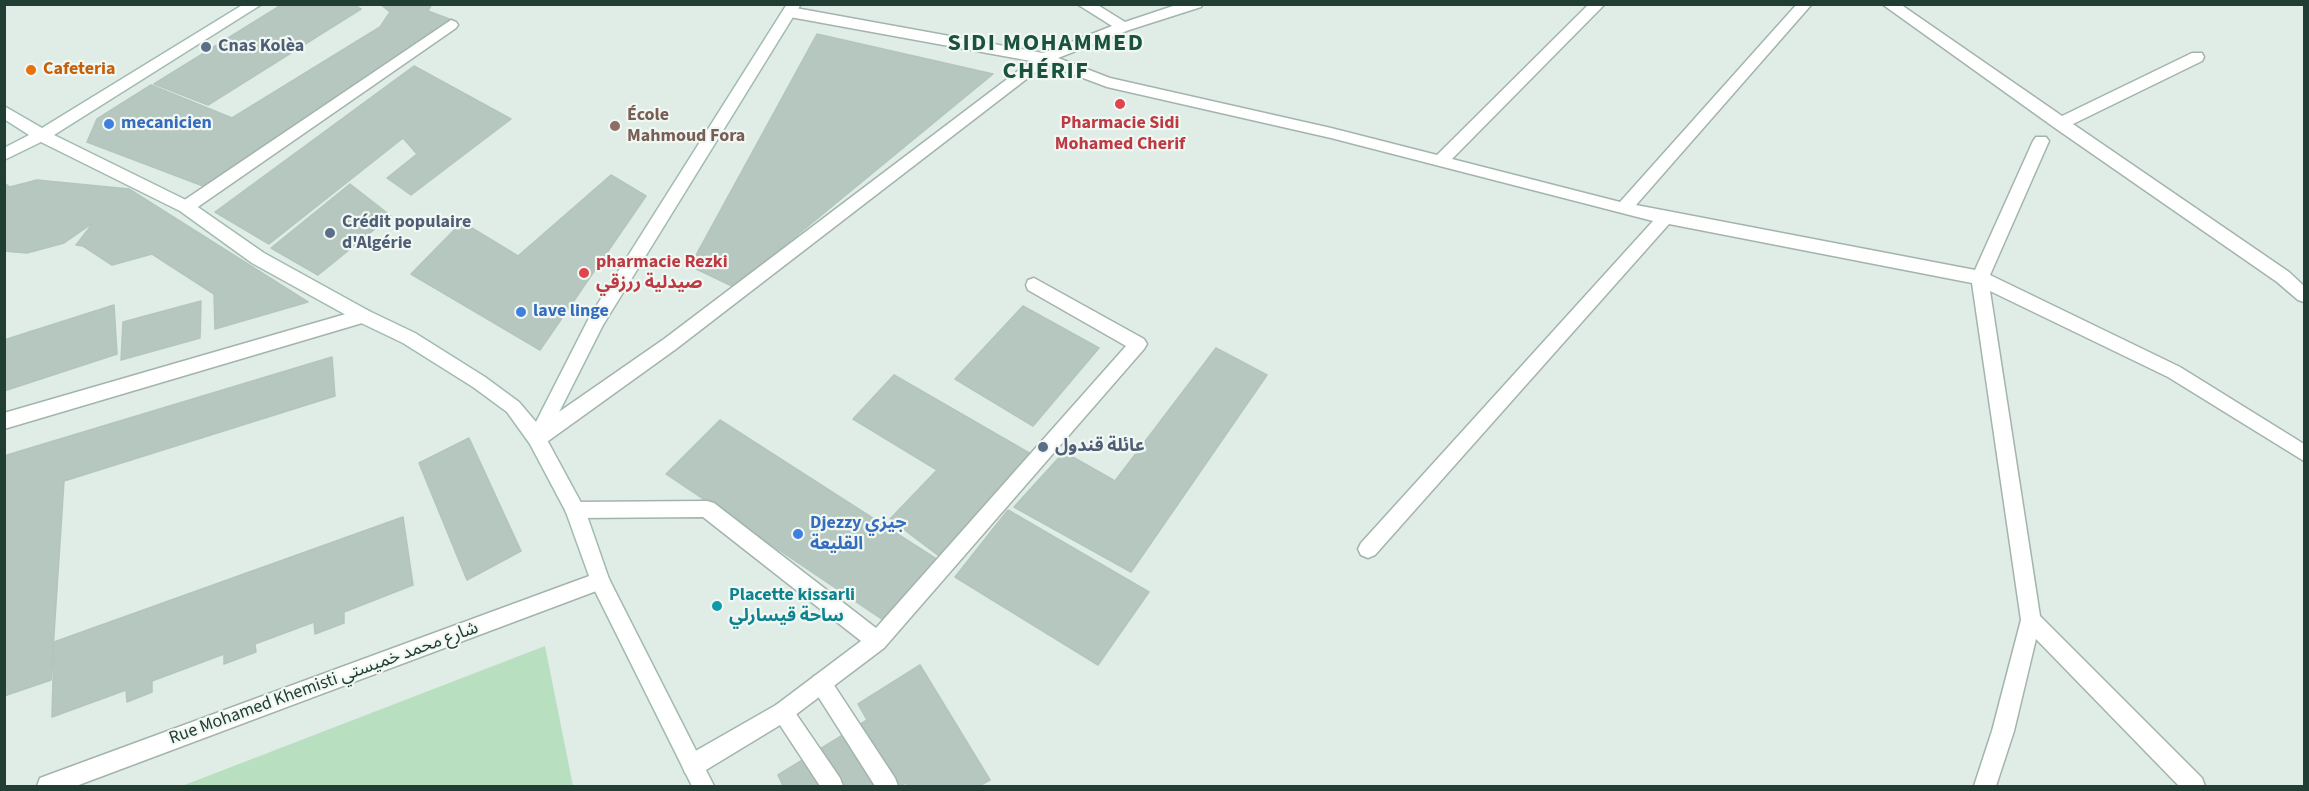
<!DOCTYPE html>
<html>
<head>
<meta charset="utf-8">
<style>
  body { margin:0 }
  #map { position:relative; width:2309px; height:791px; overflow:hidden; background:#e0ece6; font-family:"Source Sans 3",sans-serif }
  canvas { display:block }
  .frame { position:absolute; inset:0; border:6px solid #203e33; pointer-events:none }
</style>
</head>
<body>
<div id="map">
<canvas width="2309" height="791"></canvas>
<div class="frame"></div>
</div>
<script>
const ctx = document.querySelector('canvas').getContext('2d');
ctx.lineJoin = 'round';
function fillPath(path, color) { ctx.fillStyle = color; ctx.fill(path, 'evenodd'); }
function trace(path, color, width, dash) { ctx.strokeStyle = color; ctx.lineWidth = width; ctx.lineCap = dash ? 'butt' : 'round'; ctx.setLineDash(dash || []); ctx.stroke(path); }
function write(font, color, halo, rows, align = 'center') {
  ctx.font = font + ' "Source Sans 3","Noto Sans Arabic",sans-serif'; ctx.lineWidth = 4.5; ctx.setLineDash([]); ctx.textBaseline = 'middle'; ctx.strokeStyle = halo; ctx.fillStyle = color; for (const [text, x, y, turn = 0] of rows) {
    ctx.save(); ctx.translate(x, y); ctx.rotate((+turn || 0) * Math.PI / 180); ctx.textAlign = isNaN(turn) ? turn : align; if (halo) ctx.strokeText(text, 0, 0); ctx.fillText(text, 0, 0); ctx.restore();
  }
}
fillPath(new Path2D(`
  M 545,646 L 573,786 L 182,786 Z`), '#b8dfbf');
const building = new Path2D(`
  M 283,4 L 353,4 L 361,9 L 208,105 L 154,84 Z
  M 380,4 L 432,4 L 428,11 L 452,20 L 203,186 L 87,142 L 97,119 L 151,85 L 232,118 L 380,27 L 390,12 Z
  M 817,34 L 993,74 L 734,287 L 690,266 Z
  M 414,66 L 511,119 L 411,195 L 387,178 L 417,154 L 403,138 L 269,244 L 215,212 Z
  M 611,175 L 646,196 L 540,350 L 411,274 L 462,222 L 518,256 Z
  M 37,180 L 129,189 L 308,302 L 215,329 L 214,294 L 152,254 L 112,265 L 83,246 L 76,245 L 93,223 L 64,243 L 27,253 L 4,251 L 4,183 L 10,187 Z
  M 350,184 L 391,216 L 318,275 L 271,248 Z
  M 201,301 L 200,338 L 121,360 L 123,322 Z
  M 114,305 L 117,354 L 4,391 L 4,340 Z
  M 1023,306 L 1099,348 L 1033,426 L 955,379 Z
  M 1216,348 L 1267,375 L 1131,572 L 1014,507 L 1064,452 L 1115,481 Z
  M 332,357 L 335,396 L 64,481 L 51,680 L 4,696 L 4,479 L 7,455 Z
  M 894,375 L 1031,454 L 939,556 L 890,519 L 937,470 L 853,419 Z
  M 720,420 L 938,560 L 886,622 L 666,474 Z
  M 469,438 L 521,551 L 467,580 L 419,463 Z
  M 1008,510 L 1149,592 L 1098,665 L 955,577 Z
  M 403,517 L 413,585 L 344,612 L 344,623 L 315,634 L 314,622 L 255,644 L 256,652 L 224,664 L 224,654 L 152,681 L 152,692 L 127,702 L 126,690 L 52,717 L 54,642 Z
  M 920,665 L 990,780 L 979,786 L 908,786 L 906,783 L 900,786 L 783,786 L 778,775 L 867,720 L 858,704 Z`);
fillPath(building, '#b6c7bf');
trace(building, '#b2c6bc', 1.5);
const service = new Path2D(`
  M 821,673 L 828,676 L 895,778 L 898,786 L 875,786 L 814,690 L 811,683 L 814,676 Z
  M 783,702 L 790,705 L 840,778 L 843,786 L 820,786 L 776,719 L 772,712 L 776,705 Z`);
const minor = new Path2D(`
  M 1077,4 L 1096,4 L 1125,22 L 1179,4 L 1203,4 L 1201,7 L 1129,30 L 1058,58 L 1110,78 L 1331,128 L 1437,155 L 1589,4 L 1605,4 L 1452,159 L 1620,202 L 1797,4 L 1812,4 L 1636,205 L 1975,270 L 2033,141 L 2036,137 L 2046,137 L 2049,141 L 1990,275 L 2180,367 L 2304,444 L 2304,461 L 2168,377 L 1990,291 L 2040,616 L 2202,778 L 2205,786 L 2179,786 L 2036,639 L 2014,731 L 1996,786 L 1974,786 L 1992,731 L 2021,620 L 1972,283 L 1669,224 L 1375,555 L 1368,558 L 1361,555 L 1358,549 L 1361,543 L 1653,221 L 1331,138 L 1107,87 L 1046,64 L 676,349 L 544,444 L 537,446 L 530,444 L 528,438 L 530,432 L 664,339 L 1031,61 L 790,17 L 785,15 L 783,12 L 785,9 L 790,7 L 1043,53 L 1112,26 Z
  M 1882,4 L 1900,4 L 2062,116 L 2192,53 L 2202,53 L 2204,57 L 2202,61 L 2073,124 L 2289,272 L 2304,286 L 2304,302 L 2298,300 L 2277,282 L 2055,128 Z
  M 451,20 L 456,22 L 458,25 L 456,28 L 192,211 L 180,211 L 178,207 L 180,203 Z
  M 1034,278 L 1144,339 L 1147,344 L 1144,349 L 884,648 L 790,719 L 701,773 L 693,776 L 685,773 L 682,765 L 685,757 L 776,705 L 861,641 L 703,517 L 575,518 L 568,516 L 565,510 L 568,504 L 575,502 L 707,501 L 714,503 L 876,628 L 1126,346 L 1028,290 L 1026,285 L 1028,280 Z
  M 363,309 L 369,311 L 372,316 L 369,321 L 4,429 L 4,413 Z
  M 600,572 L 607,575 L 610,581 L 607,587 L 76,786 L 37,786 L 40,778 L 48,775 Z`);
const secondary = new Path2D(`
  M 244,4 L 262,4 L 54,135 L 192,203 L 264,253 L 369,311 L 415,333 L 485,377 L 519,402 L 536,422 L 590,316 L 787,4 L 801,4 L 603,325 L 546,438 L 585,510 L 609,579 L 714,786 L 692,786 L 593,587 L 566,512 L 530,444 L 507,412 L 473,387 L 403,343 L 357,321 L 252,263 L 180,211 L 41,142 L 4,160 L 4,148 L 29,135 L 4,119 L 4,106 L 42,128 Z`);
trace(service, '#a3b4ad', 3);
trace(minor, '#a3b4ad', 3);
trace(secondary, '#a1bbb0', 3);
fillPath(service, '#fff');
fillPath(minor, '#fff');
fillPath(secondary, '#fff');
for (const [x, y, r, color] of [
  [206,47,6,"#5c6f8a"],
  [31,70,6,"#e8710a"],
  [1120,104,6,"#e0444e"],
  [109,124,6,"#3f7fe0"],
  [615,126,6,"#8d6e63"],
  [330,233,6,"#5c6f8a"],
  [584,273,6,"#e0444e"],
  [521,312,6,"#3f7fe0"],
  [1043,447,6,"#5c6f8a"],
  [798,534,6,"#3f7fe0"],
  [717,606,6,"#0f9aa8"]
]) { const dot = new Path2D(); dot.arc(x, y, r, 0, 2 * Math.PI); ctx.fillStyle = color; ctx.fill(dot); trace(dot, '#f1f8f4', 2); }
write('bold 18px', '#4e5e75', '#f1f8f4', [
  ["Cnas Kolèa",218,47],
  ["Crédit populaire",342,223],
  ["d'Algérie",342,244],
  ["عائلة قندول",1055,447]
], 'left');
write('bold 18px', '#c56008', '#f1f8f4', [
  ["Cafeteria",43,70]
], 'left');
write('bold 18px', '#785e54', '#f1f8f4', [
  ["École",627,116],
  ["Mahmoud Fora",627,137]
], 'left');
write('bold 18px', '#366cbe', '#f1f8f4', [
  ["mecanicien",121,124],
  ["lave linge",533,312],
  ["Djezzy جيزي",810,524],
  ["القليعة",810,545]
], 'left');
write('bold 18px', '#be3a42', '#f1f8f4', [
  ["Pharmacie Sidi",1120,124],
  ["Mohamed Cherif",1120,145],
  ["pharmacie Rezki",596,263,"left"],
  ["صيدلية ررزقي",596,284,"left"]
]);
write('bold 18px', '#0d838f', '#f1f8f4', [
  ["Placette kissarli",729,596],
  ["ساحة قيسارلي",729,617]
], 'left');
write('18px', '#203e33', '#f1f8f4', [
  ["Rue Mohamed Khemisti شارع محمد خميستي",324,684,-20]
]);
ctx.letterSpacing = '1.5px';
write('bold 24px', '#1b513f', '#f1f8f4', [
  ["SIDI MOHAMMED",1046,45],
  ["CHÉRIF",1046,73]
]);
ctx.letterSpacing = '0px';
</script>
</body>
</html>
